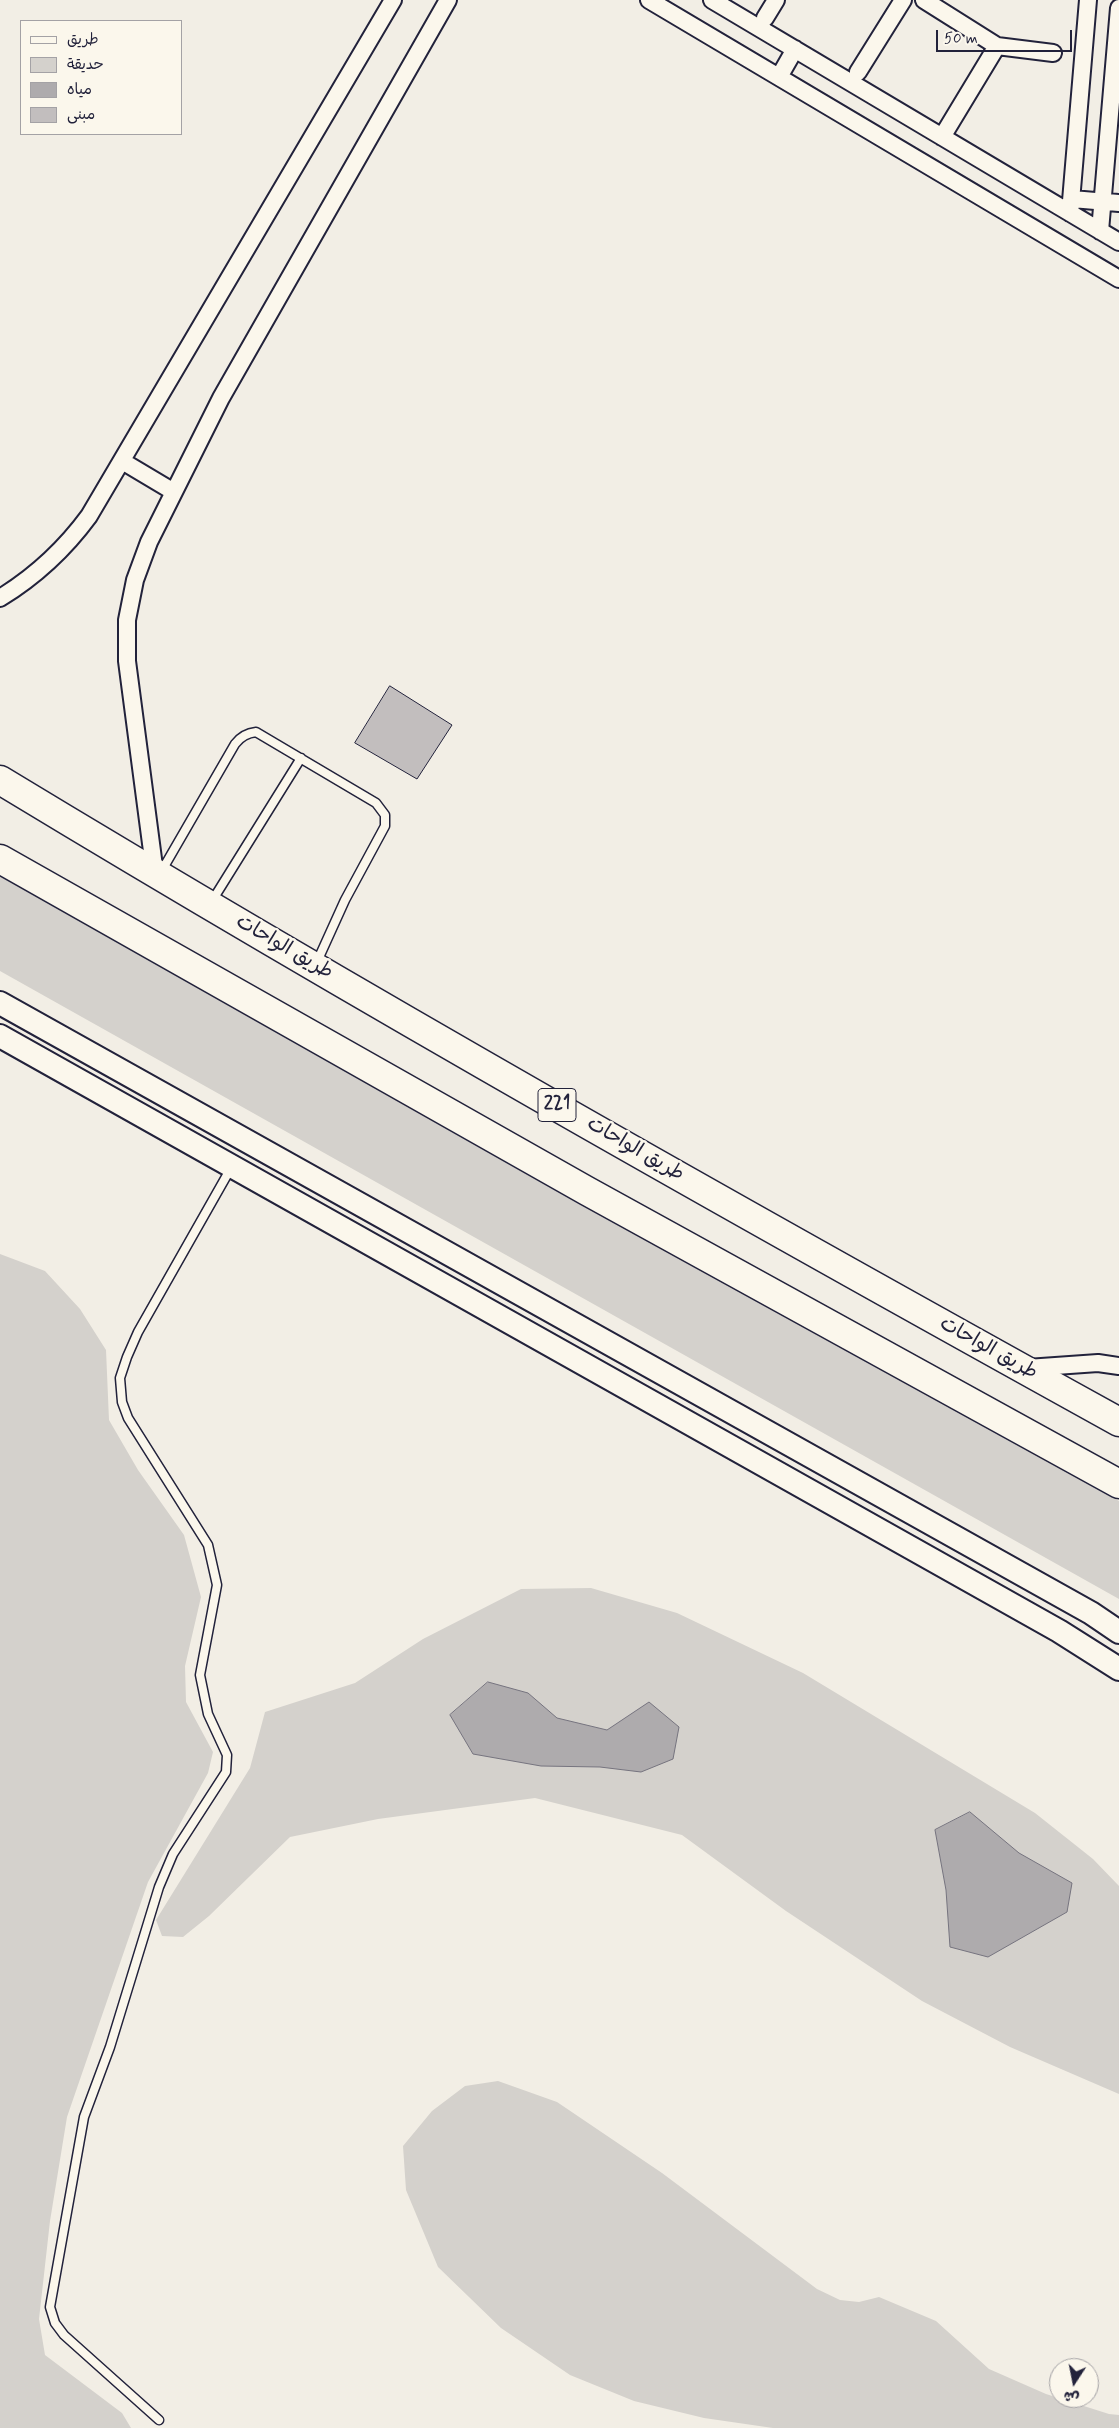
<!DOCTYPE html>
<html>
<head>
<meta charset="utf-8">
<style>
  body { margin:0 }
  #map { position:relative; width:1119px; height:2428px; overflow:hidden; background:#f2eee5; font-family:Mynerve,"Playpen Sans Arabic",sans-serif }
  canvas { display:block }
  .legend { position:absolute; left:20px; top:20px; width:162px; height:115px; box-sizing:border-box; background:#fbf7ec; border:1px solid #a4a2a5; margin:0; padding:6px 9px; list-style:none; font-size:15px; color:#22223b }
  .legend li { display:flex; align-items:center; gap:10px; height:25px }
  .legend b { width:25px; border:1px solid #a4a2a5 }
  .north { position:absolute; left:1049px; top:2358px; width:50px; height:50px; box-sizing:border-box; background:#fbf7ec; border:1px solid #a4a2a5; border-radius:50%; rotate:191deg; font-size:14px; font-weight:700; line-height:20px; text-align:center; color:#22223b }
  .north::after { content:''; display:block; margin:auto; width:18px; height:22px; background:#22223b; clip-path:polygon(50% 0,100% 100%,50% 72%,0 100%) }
  .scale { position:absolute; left:936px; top:30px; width:136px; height:22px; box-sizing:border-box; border:2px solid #22223b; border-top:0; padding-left:6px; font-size:15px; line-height:18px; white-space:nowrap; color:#22223b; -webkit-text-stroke:4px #fbf7ec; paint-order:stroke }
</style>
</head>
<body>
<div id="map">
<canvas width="1119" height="2428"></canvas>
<ul class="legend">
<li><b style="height:6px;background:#fbf7ec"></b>طريق</li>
<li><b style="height:14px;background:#d4d1cc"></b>حديقة</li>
<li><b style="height:14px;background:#aeabad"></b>مياه</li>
<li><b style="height:14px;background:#c2bebe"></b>مبنى</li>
</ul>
<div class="north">ش</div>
<div class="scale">50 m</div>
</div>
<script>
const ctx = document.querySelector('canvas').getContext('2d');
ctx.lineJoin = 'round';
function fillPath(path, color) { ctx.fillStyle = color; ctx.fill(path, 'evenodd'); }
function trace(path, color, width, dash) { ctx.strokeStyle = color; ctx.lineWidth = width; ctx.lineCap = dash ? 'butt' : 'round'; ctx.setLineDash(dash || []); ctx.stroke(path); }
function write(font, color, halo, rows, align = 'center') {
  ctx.font = font + ' Mynerve,"Playpen Sans Arabic",sans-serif'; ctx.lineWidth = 5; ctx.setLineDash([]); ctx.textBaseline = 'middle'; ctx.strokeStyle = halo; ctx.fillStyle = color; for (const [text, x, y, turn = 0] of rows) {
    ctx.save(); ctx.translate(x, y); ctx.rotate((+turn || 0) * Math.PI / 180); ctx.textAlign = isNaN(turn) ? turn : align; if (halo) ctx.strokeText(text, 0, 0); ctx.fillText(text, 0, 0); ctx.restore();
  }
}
fillPath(new Path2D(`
  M 0,870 L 1119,1501 L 1119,1599 L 0,971 Z
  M 0,1254 L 45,1271 L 80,1309 L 106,1350 L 109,1420 L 138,1470 L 184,1535 L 201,1597 L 185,1666 L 186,1702 L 213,1752 L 208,1773 L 148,1882 L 67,2117 L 50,2221 L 39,2319 L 45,2355 L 122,2413 L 131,2428 L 0,2428 Z
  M 591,1588 L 677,1613 L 803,1673 L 1035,1813 L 1093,1859 L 1119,1886 L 1119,2094 L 1010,2047 L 922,2001 L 786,1911 L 682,1835 L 535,1798 L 378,1819 L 290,1837 L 209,1916 L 183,1937 L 162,1936 L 156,1920 L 250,1768 L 265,1712 L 355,1683 L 423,1639 L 521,1589 Z
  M 498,2081 L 557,2102 L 662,2173 L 817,2289 L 840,2300 L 859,2302 L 879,2297 L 936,2321 L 989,2369 L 1046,2394 L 1109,2414 L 1119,2415 L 1119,2428 L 773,2428 L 704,2418 L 634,2401 L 570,2375 L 501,2328 L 438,2267 L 406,2190 L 403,2146 L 432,2111 L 465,2086 Z`), '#d4d1cc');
const water = new Path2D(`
  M 488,1682 L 528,1693 L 557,1718 L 607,1730 L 649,1702 L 679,1727 L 673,1759 L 641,1772 L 600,1767 L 541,1766 L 473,1754 L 450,1715 Z
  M 970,1812 L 1019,1853 L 1072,1883 L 1067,1912 L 988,1957 L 950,1947 L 946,1890 L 935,1830 Z`);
fillPath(water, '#aeabad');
trace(water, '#76747f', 1);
const building = new Path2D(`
  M 390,686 L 452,725 L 417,779 L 355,743 Z`);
fillPath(building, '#c2bebe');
trace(building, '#22223b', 1);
const lane = new Path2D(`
  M 161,872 L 235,744 C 241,736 247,733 256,732 L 376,803 L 385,815 L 385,826 L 345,900 L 316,964
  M 212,901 L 301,758
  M 159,2420 L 64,2335 L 55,2323 L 50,2307 L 84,2117 L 110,2047 L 159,1887 L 173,1854 L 226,1772 L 227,1755 L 208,1714 L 200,1675 L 217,1585 L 208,1545 L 128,1418 L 122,1402 L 120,1378 L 127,1357 L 138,1332 L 231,1168`);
const street = new Path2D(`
  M 649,0 L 1119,279
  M 712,0 L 1119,242
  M 924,0 L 997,46 L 1053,53
  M 765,18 L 776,0
  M 858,72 L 903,0
  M 779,77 L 795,49
  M 942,137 L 997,46
  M 1072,199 L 1119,203
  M 1070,213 L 1088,0
  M 1100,231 L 1119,8
  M 122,461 L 174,492
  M 0,598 C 36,576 64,550 89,516 L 393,0
  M 155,874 L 127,661 L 127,620 L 135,580 L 149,542 L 221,398 L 448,0
  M 1027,1368 L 1098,1363 L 1119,1366`);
const secondary = new Path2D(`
  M 0,1003 L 1091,1613 L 1119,1632
  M 0,1036 L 1059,1631 L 1119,1669`);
const highway = new Path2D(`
  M 0,780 C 368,1003 743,1214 1119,1422
  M 0,859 L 587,1191 L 1119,1484`);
trace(lane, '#22223b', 11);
trace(street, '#22223b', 20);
trace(secondary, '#22223b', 26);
trace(highway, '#22223b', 31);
trace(lane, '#fbf7ec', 8);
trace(street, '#fbf7ec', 16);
trace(secondary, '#fbf7ec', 22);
trace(highway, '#fbf7ec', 28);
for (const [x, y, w] of [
  [557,1105,38]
]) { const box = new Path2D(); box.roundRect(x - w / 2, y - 16.5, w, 33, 4); ctx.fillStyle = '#fbf7ec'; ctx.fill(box); trace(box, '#22223b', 1); }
write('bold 19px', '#22223b', null, [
  ["221",557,1105]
]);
write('20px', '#22223b', '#fbf7ec', [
  ["طريق الواحات",284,948,30],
  ["طريق الواحات",635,1150,30],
  ["طريق الواحات",988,1349,29]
]);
</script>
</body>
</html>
